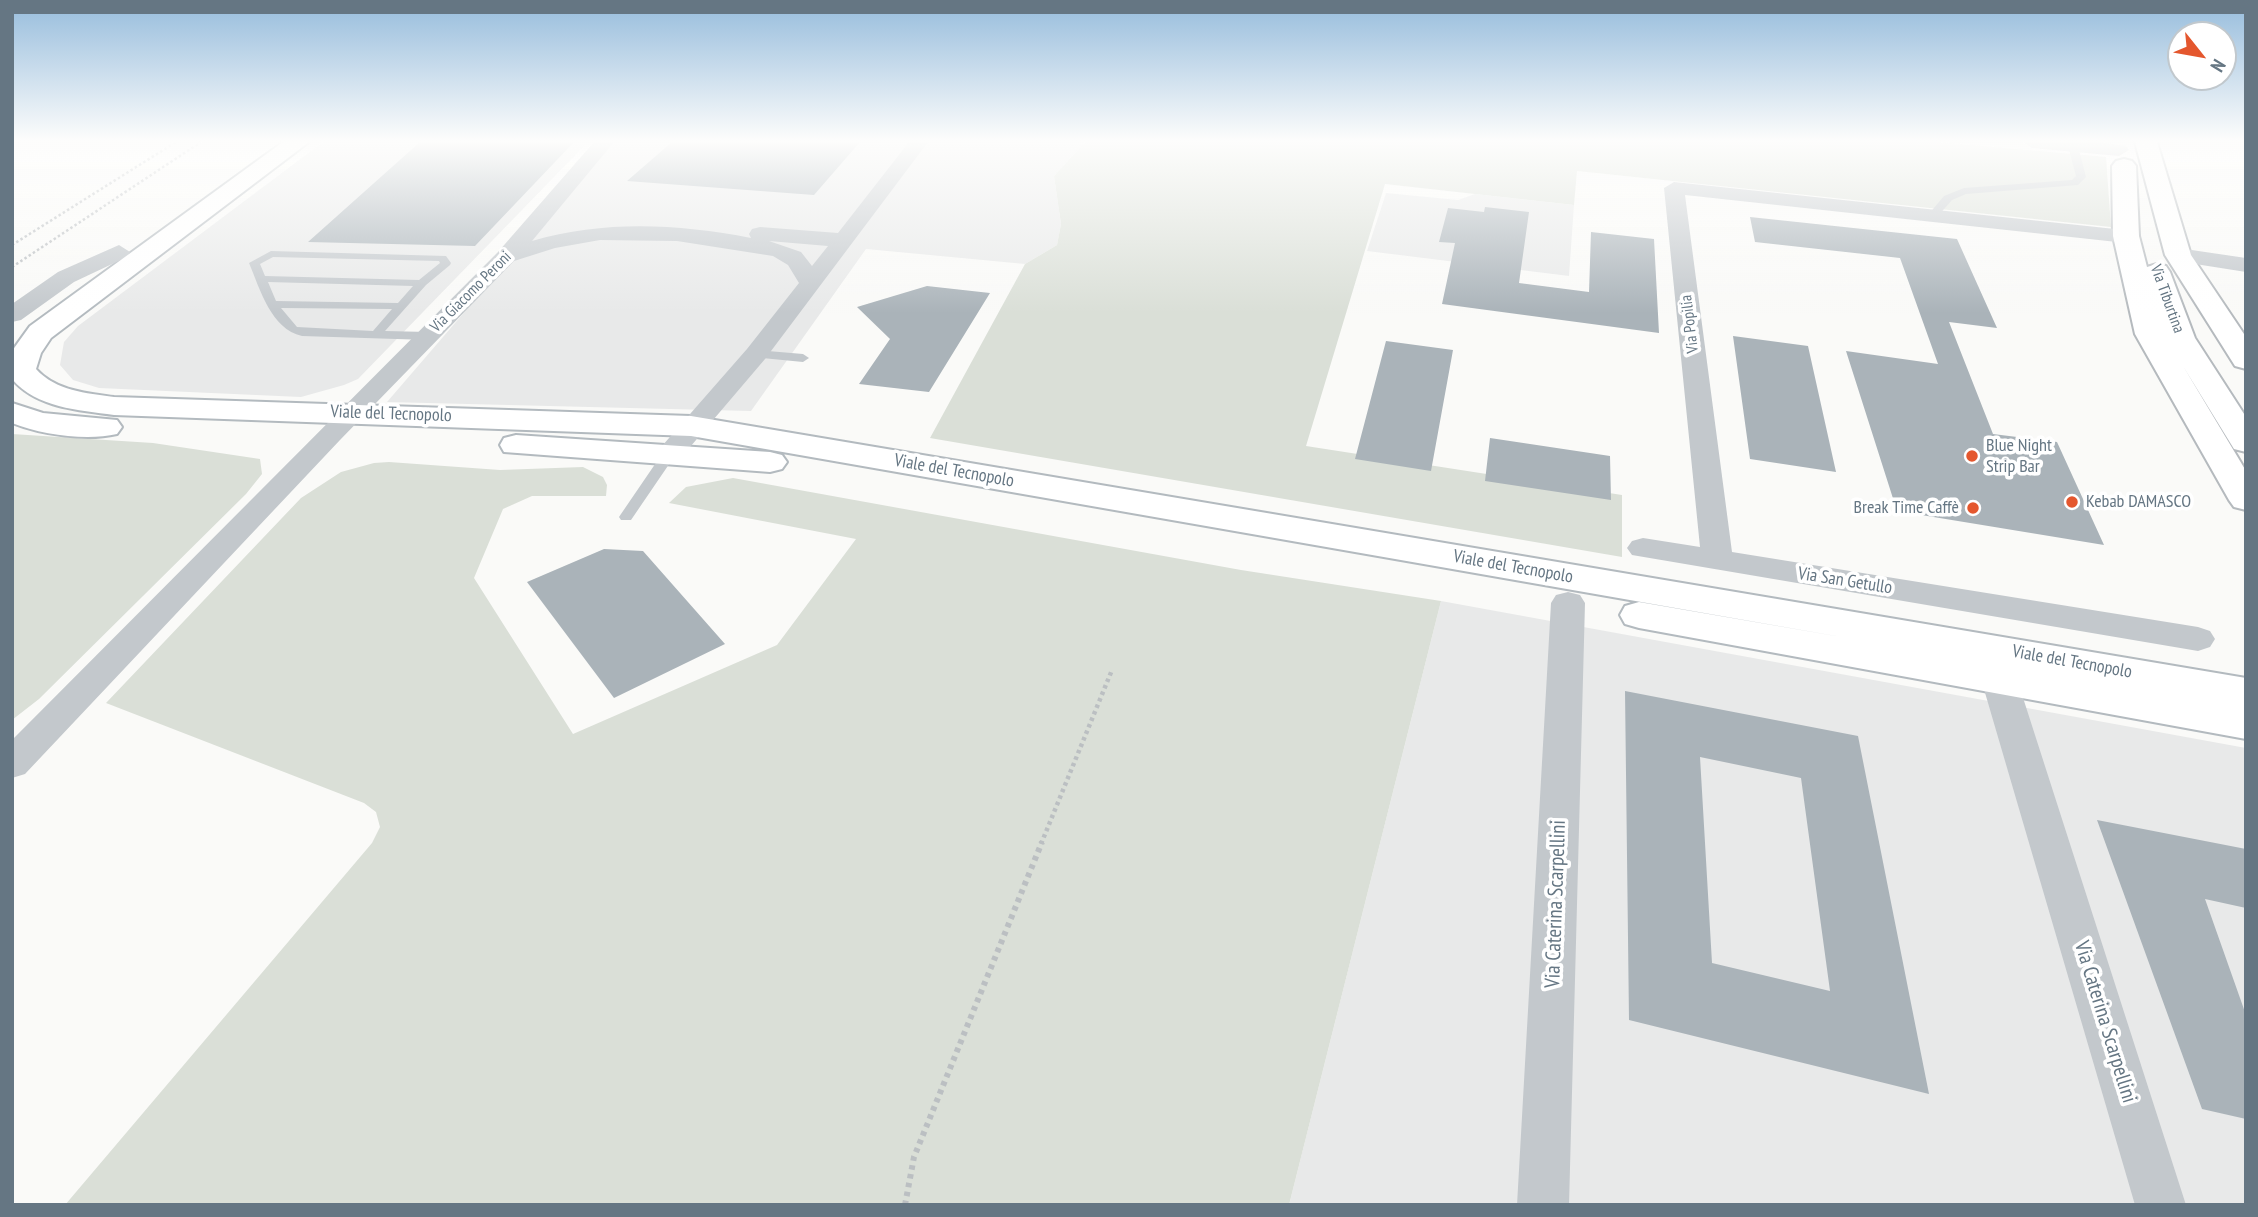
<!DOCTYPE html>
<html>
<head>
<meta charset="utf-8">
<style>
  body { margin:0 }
  #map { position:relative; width:2258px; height:1217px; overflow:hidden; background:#fafaf8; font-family:"PT Sans Narrow",sans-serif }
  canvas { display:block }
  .frame { position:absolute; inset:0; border:14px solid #657683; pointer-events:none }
  .north { position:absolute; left:2167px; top:21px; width:70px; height:70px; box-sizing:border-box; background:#fff; border:2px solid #c1c8cd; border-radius:50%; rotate:121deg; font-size:19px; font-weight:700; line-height:28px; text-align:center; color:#657683 }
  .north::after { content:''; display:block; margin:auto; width:24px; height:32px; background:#e4572e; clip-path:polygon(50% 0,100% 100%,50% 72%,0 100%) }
</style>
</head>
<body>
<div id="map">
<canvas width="2258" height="1217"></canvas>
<div class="frame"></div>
<div class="north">N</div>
</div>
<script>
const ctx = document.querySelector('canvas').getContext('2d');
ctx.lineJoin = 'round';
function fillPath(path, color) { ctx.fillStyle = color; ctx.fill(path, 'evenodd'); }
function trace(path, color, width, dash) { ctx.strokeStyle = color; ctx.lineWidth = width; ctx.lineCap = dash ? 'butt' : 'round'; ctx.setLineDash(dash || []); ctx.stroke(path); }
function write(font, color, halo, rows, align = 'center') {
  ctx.font = font + ' "PT Sans Narrow",sans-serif'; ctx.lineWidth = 7; ctx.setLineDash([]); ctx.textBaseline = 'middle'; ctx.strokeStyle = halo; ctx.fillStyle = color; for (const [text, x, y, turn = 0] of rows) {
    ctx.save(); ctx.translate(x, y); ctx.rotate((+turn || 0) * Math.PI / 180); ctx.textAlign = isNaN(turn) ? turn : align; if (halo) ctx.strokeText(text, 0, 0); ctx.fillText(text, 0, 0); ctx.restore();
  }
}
fillPath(new Path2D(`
  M 323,142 L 588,142 L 358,379 L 344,385 L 301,397 L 99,388 L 73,380 L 60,365 L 64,342 L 78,326 Z
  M 611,142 L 1085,142 L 1054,176 L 1061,224 L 1057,245 L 1025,264 L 866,249 L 751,411 L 387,402 Z
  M 1386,193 L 1458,200 L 1475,194 L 1574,205 L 1569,276 L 1367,251 Z
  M 1441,601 L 2246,748 L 2246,1205 L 1289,1205 Z`), '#e8e9e9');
fillPath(new Path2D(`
  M 1085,142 L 1939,142 L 2106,157 L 2111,227 L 1577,171 L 1574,205 L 1385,184 L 1306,446 L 1622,495 L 1622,557 L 930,438 L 1025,264 L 1057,245 L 1061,224 L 1054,176 Z
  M 12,434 L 153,443 L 260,459 L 262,474 L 246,494 L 39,699 L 12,720 Z
  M 389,462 L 500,470 L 583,467 L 603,477 L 607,485 L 606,496 L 532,496 L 503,509 L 474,578 L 573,734 L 777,645 L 856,539 L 669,503 L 686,487 L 733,478 L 1241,570 L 1441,601 L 1289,1205 L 65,1205 L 372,843 L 380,827 L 376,812 L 364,803 L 106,703 L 301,498 L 341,472 L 374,463 Z`), '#dadfd7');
fillPath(new Path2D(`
  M 420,142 L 574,142 L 475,246 L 308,242 Z
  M 672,142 L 860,142 L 814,195 L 627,181 Z
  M 1485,207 L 1529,212 L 1519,283 L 1589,292 L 1591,232 L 1654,239 L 1659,333 L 1442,304 L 1455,243 L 1439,242 L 1448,208 L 1484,212 Z
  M 1750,217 L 1957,239 L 1997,328 L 1949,322 L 1993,434 L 2057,442 L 2104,545 L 1897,511 L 1846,351 L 1938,364 L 1900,258 L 1755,242 Z
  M 927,286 L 990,293 L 929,392 L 859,384 L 890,339 L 857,307 Z
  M 1733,336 L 1808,346 L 1836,472 L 1750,459 Z
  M 1386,341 L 1453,350 L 1431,471 L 1355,459 Z
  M 1490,438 L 1610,456 L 1611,500 L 1485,481 Z
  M 604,549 L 643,551 L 725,644 L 614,698 L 527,582 Z
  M 1625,691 L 1858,736 L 1929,1094 L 1629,1020 ZM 1700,757 L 1801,778 L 1830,991 L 1712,963 Z
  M 2097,820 L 2246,849 L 2246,908 L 2205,899 L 2246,1015 L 2246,1119 L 2202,1109 Z`), '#aab3b9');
const secondary = new Path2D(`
  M 283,142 L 309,142 L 51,338 L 41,353 L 36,369 C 56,391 86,393 114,397 L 691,416 L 2246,678 L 2246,739 L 1639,628 L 1625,624 L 1620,615 L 1625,606 L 1639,602 L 1853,639 L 691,436 L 114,415 C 78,410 37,408 12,379 L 12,351 L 30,326 Z
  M 12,403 L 43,413 L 117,420 L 122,427 L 117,434 C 87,441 42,435 12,423 Z
  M 516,435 L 770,452 L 782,455 L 787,462 L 782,469 L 770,472 L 504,452 L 500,445 L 504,438 Z`);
const primary = new Path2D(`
  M 2135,142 L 2157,142 L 2191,255 L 2246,337 L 2246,369 L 2235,366 L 2165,255 Z
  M 2124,159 L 2132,161 L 2136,166 L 2139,236 L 2147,267 L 2157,264 L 2166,266 L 2170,272 L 2195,338 L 2246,417 L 2246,452 L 2234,449 L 2183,366 L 2246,471 L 2246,510 L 2234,507 L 2229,500 L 2135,334 L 2113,236 L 2112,166 L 2116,161 Z`);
trace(secondary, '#b3babf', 4);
trace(primary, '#b5babe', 4);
trace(new Path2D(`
  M 12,245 L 176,142
  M 12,267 L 201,142`), '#bbbfc2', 2.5, [2.5, 2.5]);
trace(new Path2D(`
  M 1041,844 L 1112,670`), '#bbbfc2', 4.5, [3.5, 3.5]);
trace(new Path2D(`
  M 905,1205 L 914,1157 L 1042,842`), '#bbbfc2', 6, [4.5, 4.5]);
fillPath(new Path2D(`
  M 2073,143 L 2078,146 L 2086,177 L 2078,185 L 1966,194 L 1952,200 L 1937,217 L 1928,215 L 1944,196 L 1964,188 L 2072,180 L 2076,176 L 2068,146 Z
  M 271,251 L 446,256 L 451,263 L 450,265 L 426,285 L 385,331 L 428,332 L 434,336 L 428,340 L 302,336 C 271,329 260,289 249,263 ZM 273,257 L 439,261 L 440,263 L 419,280 L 265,276 L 260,264 ZM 268,282 L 413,286 L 398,303 L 276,301 ZM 281,308 L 392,309 L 373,331 L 297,327 Z
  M 756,350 L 803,354 L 809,358 L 803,362 L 752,357 L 750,354 Z
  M 669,450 L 676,454 L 631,520 L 621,520 L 619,517 L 621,514 L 664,451 Z`), '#c3c8cc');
fillPath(new Path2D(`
  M 594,142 L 614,142 L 532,241 C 605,220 677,224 751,238 L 749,234 L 752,229 L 760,227 L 838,233 L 909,142 L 928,142 L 765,359 L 679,460 L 669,463 L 659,460 L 655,454 L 747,349 L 799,283 L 788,265 L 773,256 L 677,241 L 600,240 L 555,248 L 514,261 L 340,440 L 25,774 L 12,778 L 12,740 L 498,252 ZM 769,241 L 828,246 L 812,266 L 801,252 Z
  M 2023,142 L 2100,142 L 2126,146 L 2129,150 L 2119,156 L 2032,148 Z
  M 1674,182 L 2134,231 L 2137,236 L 2126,243 L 1685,195 L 1732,552 L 2198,627 L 2210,631 L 2215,639 L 2210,647 L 2198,651 L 1632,555 L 1627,548 L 1632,541 L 1643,538 L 1700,547 L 1664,188 Z
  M 119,245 L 130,252 L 127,257 L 74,282 L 21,320 L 12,322 L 12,304 L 58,272 Z
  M 2178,248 L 2246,258 L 2246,272 L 2170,260 L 2167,255 Z
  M 1568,592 L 1580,595 L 1585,603 L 1569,1205 L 1517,1205 L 1551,603 L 1556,595 Z
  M 1999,666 L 2012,670 L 2017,679 L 2186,1205 L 2135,1205 L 1981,679 L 1986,670 Z`), '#c3c8cc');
fillPath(secondary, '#fff');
fillPath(primary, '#fff');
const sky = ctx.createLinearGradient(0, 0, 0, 313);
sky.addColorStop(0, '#96bcdc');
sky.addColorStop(0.45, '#fdfdfc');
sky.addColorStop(1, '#fdfdfc00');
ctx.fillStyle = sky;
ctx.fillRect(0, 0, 2258, 313);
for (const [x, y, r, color] of [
  [1972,456,7,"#e4572e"],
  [2072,502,7,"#e4572e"],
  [1973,508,7,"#e4572e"]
]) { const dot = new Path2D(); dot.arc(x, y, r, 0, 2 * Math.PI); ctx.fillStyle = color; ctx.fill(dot); trace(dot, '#fff', 2.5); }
write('16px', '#657683', '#fff', [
  ["Via Giacomo Peroni",471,292,-45],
  ["Via Tiburtina",2167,299,70],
  ["Via Popilia",1690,324,-97]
]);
write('18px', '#657683', '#fff', [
  ["Viale del Tecnopolo",391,414,2],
  ["Viale del Tecnopolo",954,471,10],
  ["Viale del Tecnopolo",1513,567,10],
  ["Via San Getullo",1845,581,9],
  ["Viale del Tecnopolo",2072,662,10]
]);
write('18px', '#657683', '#fff', [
  ["Blue Night",1986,446],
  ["Strip Bar",1986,467],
  ["Kebab DAMASCO",2086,502],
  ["Break Time Caffè",1959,508,"right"]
], 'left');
write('21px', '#657683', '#fff', [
  ["Via Caterina Scarpellini",1556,904,-88],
  ["Via Caterina Scarpellini",2105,1022,73]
]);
</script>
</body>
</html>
